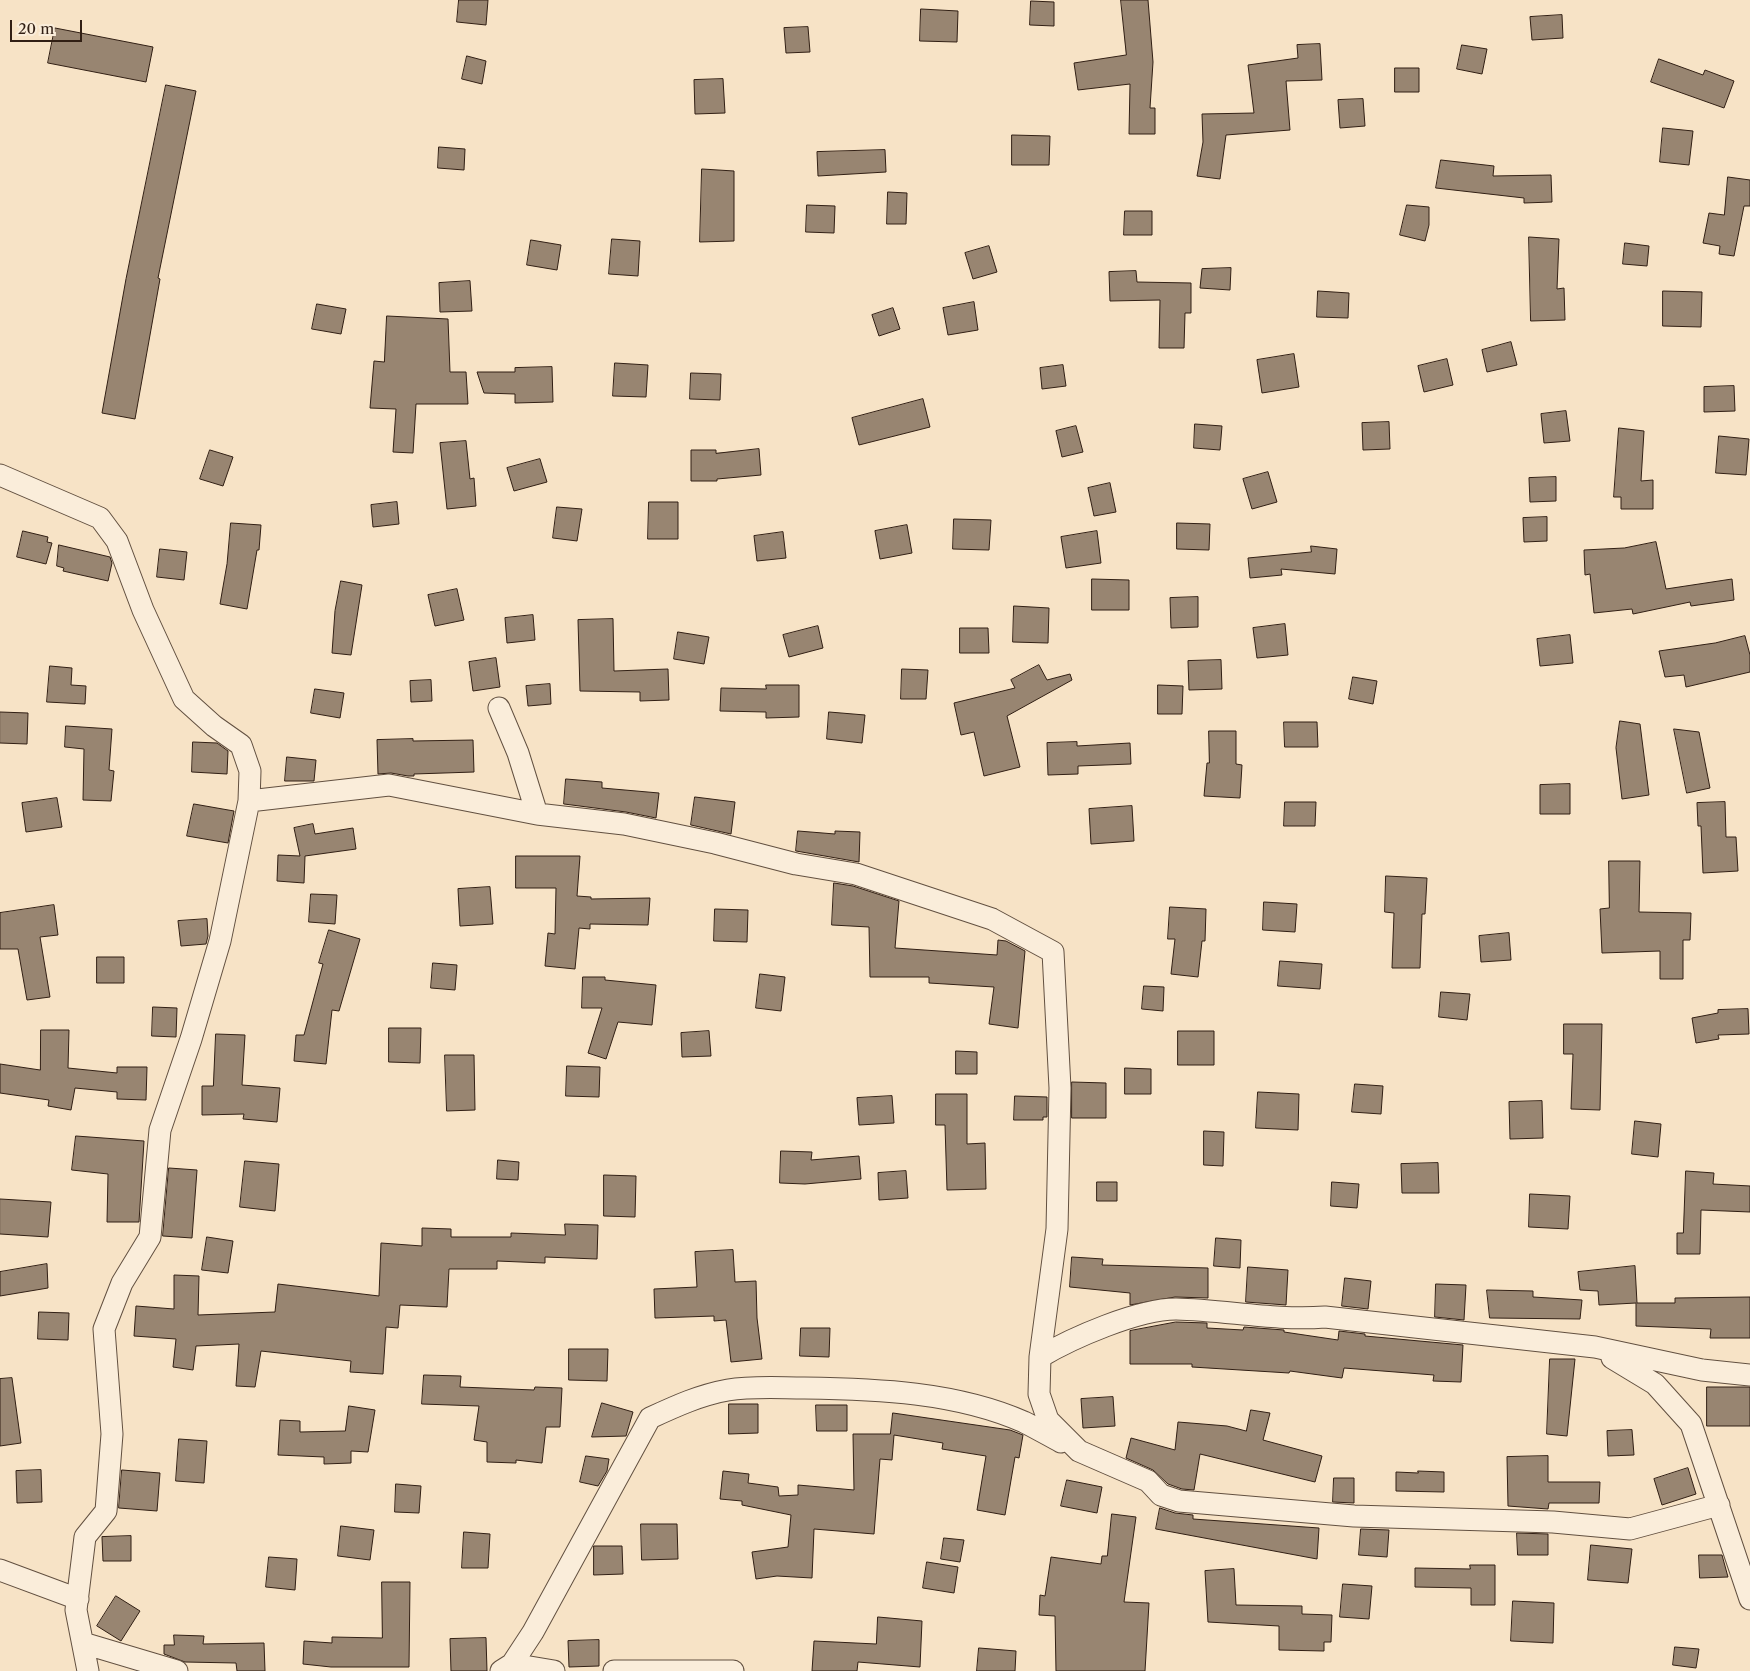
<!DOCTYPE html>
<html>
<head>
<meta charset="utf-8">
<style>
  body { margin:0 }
  #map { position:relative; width:1750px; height:1671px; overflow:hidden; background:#f7e3c6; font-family:"Libre Caslon Text",serif }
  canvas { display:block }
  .scale { position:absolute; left:10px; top:20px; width:72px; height:22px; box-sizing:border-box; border:2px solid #311f14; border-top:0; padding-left:6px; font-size:15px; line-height:18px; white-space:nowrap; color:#311f14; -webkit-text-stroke:4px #faedda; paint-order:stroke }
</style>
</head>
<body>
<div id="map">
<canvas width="1750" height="1671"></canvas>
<div class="scale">20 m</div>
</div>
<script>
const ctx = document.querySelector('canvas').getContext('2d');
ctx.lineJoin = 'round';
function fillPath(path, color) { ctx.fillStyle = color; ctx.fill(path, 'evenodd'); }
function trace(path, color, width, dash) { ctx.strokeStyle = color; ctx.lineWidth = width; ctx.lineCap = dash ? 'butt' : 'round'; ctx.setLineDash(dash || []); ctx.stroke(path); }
const building = new Path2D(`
  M 459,0 L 488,0 L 486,25 L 457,22 Z
  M 1121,0 L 1148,0 L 1153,62 L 1150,108 L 1155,108 L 1155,134 L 1129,134 L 1130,84 L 1078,90 L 1074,63 L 1126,55 Z
  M 1031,1 L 1054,2 L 1054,26 L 1030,25 Z
  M 921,9 L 958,11 L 957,42 L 920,41 Z
  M 1562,15 L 1563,38 L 1532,40 L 1530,17 Z
  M 808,27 L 810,52 L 786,53 L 784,28 Z
  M 55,28 L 153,47 L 146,82 L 48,63 Z
  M 1320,44 L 1322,80 L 1286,81 L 1290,130 L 1226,135 L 1220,179 L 1197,176 L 1203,142 L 1202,114 L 1254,113 L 1248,65 L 1298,58 L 1297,45 Z
  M 1462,45 L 1487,49 L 1482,74 L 1457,69 Z
  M 467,56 L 486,61 L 482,84 L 462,79 Z
  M 1659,59 L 1703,75 L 1705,70 L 1734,81 L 1724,108 L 1651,82 Z
  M 1395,68 L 1419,68 L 1419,92 L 1395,92 Z
  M 723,79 L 725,113 L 695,114 L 694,80 Z
  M 166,85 L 196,91 L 158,278 L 160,279 L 135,419 L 102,413 L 126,279 Z
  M 1363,99 L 1365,126 L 1340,128 L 1338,100 Z
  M 1663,128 L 1693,131 L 1689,165 L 1660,162 Z
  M 1012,135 L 1050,136 L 1049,165 L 1012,165 Z
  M 439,147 L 465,149 L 464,170 L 438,168 Z
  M 885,150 L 886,172 L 818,176 L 817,152 Z
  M 1441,160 L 1494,166 L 1493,176 L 1551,175 L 1552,202 L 1524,203 L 1524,198 L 1436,188 Z
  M 702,169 L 734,171 L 734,241 L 700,242 Z
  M 1728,177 L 1750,180 L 1750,206 L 1744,206 L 1734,256 L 1719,254 L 1720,246 L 1703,243 L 1709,213 L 1724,215 Z
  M 888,192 L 907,193 L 906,224 L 887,224 Z
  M 807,205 L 835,206 L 834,233 L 806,232 Z
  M 1407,205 L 1429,207 L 1429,225 L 1425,241 L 1400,235 Z
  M 1125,211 L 1152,211 L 1152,235 L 1124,235 Z
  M 1529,237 L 1559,239 L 1557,289 L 1564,288 L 1565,320 L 1531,321 Z
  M 612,239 L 640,241 L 638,276 L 609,274 Z
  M 531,240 L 561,245 L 557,270 L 527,265 Z
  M 1625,243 L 1649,246 L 1647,266 L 1623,264 Z
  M 989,246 L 997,272 L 973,279 L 965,253 Z
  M 1231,268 L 1230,290 L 1200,288 L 1202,269 Z
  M 1136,271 L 1137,282 L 1191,283 L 1191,313 L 1185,313 L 1184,348 L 1159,348 L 1160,300 L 1110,301 L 1109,272 Z
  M 470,281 L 472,311 L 440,312 L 439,283 Z
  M 1318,291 L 1349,293 L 1348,318 L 1317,317 Z
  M 1663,291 L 1702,292 L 1701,327 L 1663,326 Z
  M 974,302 L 978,330 L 948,335 L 943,308 Z
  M 317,304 L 346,309 L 341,334 L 312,329 Z
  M 893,308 L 900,329 L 879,336 L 872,315 Z
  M 387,316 L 448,319 L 450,372 L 466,372 L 468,404 L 416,404 L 413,453 L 393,452 L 396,409 L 370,408 L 374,361 L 384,362 Z
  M 1511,342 L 1517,365 L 1487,372 L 1482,350 Z
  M 1294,354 L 1299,387 L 1262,393 L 1257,360 Z
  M 1447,359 L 1453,385 L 1424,392 L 1418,366 Z
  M 615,363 L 648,365 L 646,397 L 613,396 Z
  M 1063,365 L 1066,386 L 1042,389 L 1040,368 Z
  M 552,367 L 553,402 L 515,403 L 515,394 L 484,393 L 477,372 L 515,372 L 515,368 Z
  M 691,373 L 721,374 L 720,400 L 690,399 Z
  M 1734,386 L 1735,411 L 1704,412 L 1704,387 Z
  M 923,399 L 930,427 L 859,445 L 852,418 Z
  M 1566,411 L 1570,441 L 1544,443 L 1541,414 Z
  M 1389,422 L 1390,449 L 1363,450 L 1362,423 Z
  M 1195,424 L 1222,426 L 1220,450 L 1194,448 Z
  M 1076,426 L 1083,452 L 1062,457 L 1056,431 Z
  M 1619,428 L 1644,431 L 1641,481 L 1653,480 L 1653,509 L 1621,509 L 1621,497 L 1614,497 Z
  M 1719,436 L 1749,439 L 1746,475 L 1716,473 Z
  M 466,441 L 470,479 L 474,478 L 476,506 L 447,509 L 440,443 Z
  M 759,449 L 761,475 L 717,479 L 717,481 L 691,481 L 691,450 L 716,450 L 716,453 Z
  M 210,450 L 233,457 L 223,486 L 200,479 Z
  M 540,459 L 547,482 L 514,491 L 507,468 Z
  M 1268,472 L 1277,502 L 1252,509 L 1243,479 Z
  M 1556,477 L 1556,501 L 1530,502 L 1529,478 Z
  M 1110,483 L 1116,512 L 1094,516 L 1088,488 Z
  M 397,502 L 399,524 L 373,527 L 371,505 Z
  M 649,502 L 678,502 L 678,539 L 648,539 Z
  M 557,507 L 582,509 L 577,541 L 553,538 Z
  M 1547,517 L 1547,541 L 1524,542 L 1523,518 Z
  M 954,519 L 991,520 L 989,550 L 953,549 Z
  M 231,523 L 261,525 L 259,550 L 257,550 L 247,609 L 220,604 L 227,564 Z
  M 1177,523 L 1210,524 L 1209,550 L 1177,549 Z
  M 907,525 L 912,553 L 880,559 L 875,531 Z
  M 23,531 L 48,537 L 47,542 L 52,543 L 46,564 L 17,557 Z
  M 1097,531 L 1101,563 L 1066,568 L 1061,537 Z
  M 783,532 L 786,558 L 757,561 L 754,536 Z
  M 1656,542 L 1666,589 L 1732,579 L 1734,600 L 1691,606 L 1690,602 L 1633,614 L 1632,609 L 1594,613 L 1590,574 L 1585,575 L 1584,550 L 1624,548 Z
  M 59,545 L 110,557 L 112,563 L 108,581 L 63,571 L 64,568 L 57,566 Z
  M 1311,546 L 1337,549 L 1335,574 L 1281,569 L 1282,575 L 1250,578 L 1248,558 L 1311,552 Z
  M 160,549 L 187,552 L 184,580 L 157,577 Z
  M 1092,579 L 1129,580 L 1129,610 L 1092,610 Z
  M 341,581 L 362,585 L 351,655 L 332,653 L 335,611 Z
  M 457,589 L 464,620 L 435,626 L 428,595 Z
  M 1198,597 L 1198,627 L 1171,628 L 1170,598 Z
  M 1014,606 L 1049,608 L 1048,643 L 1013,642 Z
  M 533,615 L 535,640 L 507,643 L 505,618 Z
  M 613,619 L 614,671 L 668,669 L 669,700 L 640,701 L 640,692 L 580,691 L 578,620 Z
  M 1285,624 L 1288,655 L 1257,658 L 1253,628 Z
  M 818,626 L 823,648 L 789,657 L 783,635 Z
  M 960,628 L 988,628 L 989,653 L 960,653 Z
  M 678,632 L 709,637 L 704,664 L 674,659 Z
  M 1570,635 L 1573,663 L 1540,666 L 1537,639 Z
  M 1745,636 L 1750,655 L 1750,672 L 1686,687 L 1684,675 L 1665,677 L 1659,651 L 1715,643 Z
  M 496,658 L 500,687 L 473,691 L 469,662 Z
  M 1221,660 L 1222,689 L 1189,690 L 1188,661 Z
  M 1039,665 L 1047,680 L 1070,674 L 1072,680 L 1007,716 L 1020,767 L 984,776 L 974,732 L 961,735 L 954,703 L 1015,688 L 1011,680 Z
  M 50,666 L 72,668 L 71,685 L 86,686 L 85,704 L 47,702 Z
  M 902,669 L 928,670 L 926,699 L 901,699 Z
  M 1353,677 L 1377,681 L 1373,704 L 1349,699 Z
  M 431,680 L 432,701 L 411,702 L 410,681 Z
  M 550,684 L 551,704 L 528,706 L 526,686 Z
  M 766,685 L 799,685 L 799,717 L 766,718 L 766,712 L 720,711 L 721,688 L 766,689 Z
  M 1158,685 L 1183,686 L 1182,714 L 1158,714 Z
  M 315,689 L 344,693 L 340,718 L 311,713 Z
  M 0,712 L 28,713 L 27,744 L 0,743 Z
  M 829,712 L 865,715 L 862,743 L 827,739 Z
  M 1620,721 L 1640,724 L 1649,795 L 1622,799 L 1616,748 Z
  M 1284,722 L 1317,722 L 1318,747 L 1285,747 Z
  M 66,726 L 112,729 L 109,770 L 114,771 L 111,801 L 83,800 L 84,749 L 65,747 Z
  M 1674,729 L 1699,732 L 1710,788 L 1687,793 Z
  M 1209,731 L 1236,731 L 1236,764 L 1242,765 L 1240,798 L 1204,796 L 1207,763 L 1209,763 Z
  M 413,739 L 413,741 L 473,740 L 474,772 L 414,774 L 414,776 L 408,776 L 391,773 L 378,774 L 377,740 Z
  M 193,742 L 217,743 L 228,751 L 227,774 L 192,772 Z
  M 1077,742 L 1077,746 L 1130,743 L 1131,764 L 1078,766 L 1078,774 L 1048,775 L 1047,743 Z
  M 287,757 L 316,760 L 314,781 L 285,781 Z
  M 566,779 L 602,782 L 602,788 L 659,793 L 656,818 L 626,812 L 564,804 Z
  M 1570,784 L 1570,814 L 1540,814 L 1540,785 Z
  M 695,797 L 735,802 L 731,834 L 691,825 Z
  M 57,798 L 62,827 L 26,832 L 22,803 Z
  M 1285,802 L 1316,802 L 1315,826 L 1284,826 Z
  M 1725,802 L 1726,837 L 1736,837 L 1738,871 L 1703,873 L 1701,826 L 1698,826 L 1697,803 Z
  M 194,804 L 234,811 L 228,843 L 187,836 Z
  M 1132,806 L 1134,841 L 1091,844 L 1089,809 Z
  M 313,824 L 315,834 L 353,828 L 356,849 L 305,856 L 304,883 L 277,881 L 278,855 L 300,856 L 294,828 Z
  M 798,831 L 835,834 L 835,831 L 860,832 L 859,862 L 796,851 Z
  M 516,856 L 580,856 L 577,896 L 591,897 L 591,899 L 650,898 L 648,925 L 590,924 L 590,929 L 579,928 L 575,969 L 545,966 L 548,933 L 555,934 L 556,888 L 516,888 Z
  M 1609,861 L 1640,861 L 1639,912 L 1691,913 L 1690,940 L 1683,940 L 1683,979 L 1660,979 L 1660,951 L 1602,953 L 1600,909 L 1609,908 Z
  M 1386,876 L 1427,878 L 1425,914 L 1422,914 L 1420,968 L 1392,968 L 1394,913 L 1385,912 Z
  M 834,883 L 853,886 L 899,901 L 895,948 L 997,955 L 998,940 L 1006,941 L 1025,951 L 1018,1028 L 989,1024 L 994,987 L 929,983 L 929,977 L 870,977 L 869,927 L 832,925 Z
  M 490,887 L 493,924 L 460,926 L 458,889 Z
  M 311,894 L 337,895 L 335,924 L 309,922 Z
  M 1264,902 L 1297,904 L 1295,932 L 1263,930 Z
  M 54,905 L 58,935 L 40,937 L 50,997 L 27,1000 L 18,949 L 0,949 L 0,913 Z
  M 1170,907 L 1206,909 L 1205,941 L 1202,941 L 1198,977 L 1171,974 L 1175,939 L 1168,939 Z
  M 715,909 L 748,910 L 747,942 L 714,941 Z
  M 207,919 L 208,936 L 206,944 L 181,946 L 178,921 Z
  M 329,930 L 360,939 L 339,1011 L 332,1010 L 326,1064 L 294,1061 L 296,1035 L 304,1035 L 323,964 L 319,963 Z
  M 1509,933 L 1511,960 L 1481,962 L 1479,936 Z
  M 97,957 L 124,957 L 124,983 L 97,983 Z
  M 1280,961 L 1322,964 L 1320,989 L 1278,986 Z
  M 433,963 L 457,965 L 455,990 L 431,988 Z
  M 760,974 L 785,977 L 781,1011 L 756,1008 Z
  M 583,977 L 605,977 L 605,980 L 656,985 L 652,1025 L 618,1022 L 606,1059 L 588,1053 L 602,1008 L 582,1008 Z
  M 1144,986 L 1164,987 L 1163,1011 L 1142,1009 Z
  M 1441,992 L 1470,994 L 1467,1020 L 1439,1017 Z
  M 153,1007 L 177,1008 L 176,1037 L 152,1036 Z
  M 1748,1009 L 1749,1034 L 1718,1035 L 1719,1039 L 1696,1043 L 1692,1018 L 1718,1013 L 1718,1010 Z
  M 1564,1024 L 1602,1024 L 1600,1110 L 1571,1109 L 1573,1054 L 1564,1054 Z
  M 389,1028 L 421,1028 L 420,1063 L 389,1062 Z
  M 41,1030 L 69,1030 L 68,1068 L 117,1073 L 117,1067 L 147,1067 L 146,1100 L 117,1099 L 117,1092 L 75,1088 L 71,1110 L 48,1106 L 49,1100 L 0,1093 L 0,1064 L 40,1070 Z
  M 709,1031 L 711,1056 L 682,1057 L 681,1033 Z
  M 1178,1031 L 1214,1031 L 1214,1065 L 1178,1065 Z
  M 216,1034 L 245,1035 L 242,1085 L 280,1088 L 277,1122 L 243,1119 L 244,1114 L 202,1115 L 202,1086 L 213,1086 Z
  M 956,1051 L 977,1052 L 977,1074 L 956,1074 Z
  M 445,1055 L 474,1055 L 475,1110 L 447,1111 Z
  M 567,1066 L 600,1067 L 599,1097 L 566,1096 Z
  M 1125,1068 L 1151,1069 L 1151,1094 L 1125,1094 Z
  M 1072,1082 L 1106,1083 L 1106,1118 L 1072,1118 Z
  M 1355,1084 L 1383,1086 L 1381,1114 L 1352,1112 Z
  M 1258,1092 L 1299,1094 L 1298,1130 L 1256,1128 Z
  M 936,1094 L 967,1094 L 967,1144 L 985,1143 L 986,1189 L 947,1190 L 945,1125 L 936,1125 Z
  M 892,1096 L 894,1123 L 859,1125 L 857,1098 Z
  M 1015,1096 L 1047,1097 L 1047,1117 L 1043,1117 L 1043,1120 L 1014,1120 Z
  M 1542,1101 L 1543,1138 L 1510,1139 L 1509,1102 Z
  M 1635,1121 L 1661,1124 L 1658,1157 L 1632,1154 Z
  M 1204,1131 L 1224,1132 L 1223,1166 L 1204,1165 Z
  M 76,1136 L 144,1141 L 139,1222 L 107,1222 L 108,1174 L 72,1170 Z
  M 781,1151 L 812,1152 L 811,1160 L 859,1156 L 861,1179 L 805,1184 L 780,1183 Z
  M 498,1160 L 519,1162 L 518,1180 L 497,1179 Z
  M 245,1161 L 279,1164 L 275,1211 L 240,1207 Z
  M 1438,1163 L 1439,1193 L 1402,1193 L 1401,1164 Z
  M 169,1168 L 197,1170 L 192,1238 L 163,1236 Z
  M 906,1171 L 908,1198 L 879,1200 L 878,1173 Z
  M 1686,1171 L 1714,1173 L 1713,1184 L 1750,1186 L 1750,1212 L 1701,1210 L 1700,1254 L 1677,1254 L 1677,1233 L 1683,1233 Z
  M 604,1175 L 636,1176 L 635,1217 L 604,1216 Z
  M 1097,1182 L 1117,1182 L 1117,1201 L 1097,1201 Z
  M 1332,1182 L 1359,1184 L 1357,1208 L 1331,1206 Z
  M 1530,1194 L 1570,1196 L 1568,1229 L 1529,1227 Z
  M 0,1199 L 51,1202 L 48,1237 L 0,1234 Z
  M 565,1224 L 598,1225 L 597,1259 L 545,1257 L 545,1263 L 497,1261 L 497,1269 L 449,1269 L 447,1307 L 400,1305 L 398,1328 L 386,1327 L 383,1374 L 350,1372 L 351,1361 L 261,1351 L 255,1387 L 236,1386 L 239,1344 L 196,1346 L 193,1370 L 173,1367 L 176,1339 L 134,1336 L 136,1306 L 174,1309 L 174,1275 L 199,1276 L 198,1315 L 275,1312 L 278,1284 L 379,1296 L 381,1243 L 422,1246 L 422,1228 L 451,1229 L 451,1237 L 511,1237 L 511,1233 L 565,1235 Z
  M 207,1237 L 233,1241 L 228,1273 L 202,1270 Z
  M 1216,1238 L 1241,1240 L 1240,1268 L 1214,1266 Z
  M 733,1250 L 735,1282 L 756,1281 L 757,1318 L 762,1359 L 731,1362 L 726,1320 L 714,1321 L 714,1316 L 655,1318 L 654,1289 L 697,1287 L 695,1252 Z
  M 1072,1257 L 1103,1259 L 1102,1265 L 1208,1268 L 1208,1298 L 1175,1297 L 1130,1305 L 1130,1293 L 1070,1287 Z
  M 47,1264 L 48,1288 L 0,1296 L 0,1272 Z
  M 1635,1266 L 1637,1303 L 1675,1303 L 1675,1298 L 1750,1297 L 1750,1338 L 1710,1338 L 1711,1329 L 1636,1326 L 1636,1303 L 1599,1305 L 1598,1291 L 1580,1290 L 1578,1272 Z
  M 1248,1267 L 1288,1270 L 1286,1305 L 1246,1302 Z
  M 1345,1278 L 1371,1281 L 1368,1309 L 1342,1306 Z
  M 1436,1284 L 1466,1285 L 1464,1320 L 1435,1317 Z
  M 1487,1290 L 1533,1291 L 1533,1297 L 1582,1300 L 1580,1319 L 1490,1318 Z
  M 39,1312 L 69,1313 L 68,1340 L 38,1339 Z
  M 1176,1322 L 1207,1323 L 1207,1328 L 1243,1330 L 1244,1327 L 1284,1330 L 1284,1332 L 1338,1340 L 1339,1331 L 1365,1334 L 1365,1336 L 1463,1345 L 1461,1382 L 1433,1381 L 1434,1375 L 1344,1368 L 1342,1378 L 1290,1371 L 1289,1373 L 1192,1367 L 1192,1364 L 1130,1364 L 1130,1331 Z
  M 801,1328 L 830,1328 L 829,1357 L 800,1356 Z
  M 569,1349 L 608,1349 L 607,1381 L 569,1380 Z
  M 1550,1359 L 1575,1359 L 1567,1436 L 1547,1434 Z
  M 424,1375 L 461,1376 L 460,1387 L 534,1390 L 535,1387 L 562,1388 L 560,1427 L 546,1427 L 542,1463 L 516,1460 L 516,1463 L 487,1462 L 487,1442 L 474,1440 L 479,1406 L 422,1404 Z
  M 12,1378 L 21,1443 L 0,1446 L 0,1379 Z
  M 1707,1387 L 1750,1387 L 1750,1426 L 1707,1426 Z
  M 1113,1397 L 1115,1426 L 1083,1428 L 1081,1399 Z
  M 602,1403 L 633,1412 L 626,1436 L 592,1437 Z
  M 729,1404 L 758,1404 L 758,1433 L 729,1434 Z
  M 816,1405 L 847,1405 L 847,1431 L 817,1431 Z
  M 349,1406 L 375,1410 L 368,1452 L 351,1451 L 351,1463 L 324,1464 L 324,1457 L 278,1455 L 280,1420 L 300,1421 L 300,1432 L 345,1431 Z
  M 1251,1410 L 1270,1413 L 1263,1440 L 1322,1456 L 1315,1482 L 1200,1454 L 1194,1490 L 1182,1489 L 1168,1484 L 1153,1470 L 1126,1458 L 1131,1438 L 1175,1450 L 1178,1422 L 1227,1426 L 1246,1431 Z
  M 893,1413 L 1010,1430 L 1023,1435 L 1019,1458 L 1015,1457 L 1005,1515 L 977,1510 L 986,1456 L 942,1449 L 943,1443 L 894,1435 L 892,1460 L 880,1459 L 874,1534 L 814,1529 L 812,1578 L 777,1576 L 756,1579 L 752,1552 L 788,1547 L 791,1515 L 742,1505 L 742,1501 L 720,1499 L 723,1471 L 749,1474 L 748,1483 L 778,1487 L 779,1496 L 798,1495 L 798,1485 L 854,1490 L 853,1434 L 890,1434 Z
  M 1632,1430 L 1634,1455 L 1608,1456 L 1607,1431 Z
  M 179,1439 L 207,1441 L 204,1483 L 176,1481 Z
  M 586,1456 L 609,1459 L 607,1471 L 598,1486 L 580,1482 Z
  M 1548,1456 L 1548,1482 L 1600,1482 L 1599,1503 L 1549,1503 L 1548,1509 L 1508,1506 L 1507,1457 Z
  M 1688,1468 L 1696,1494 L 1662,1505 L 1654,1479 Z
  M 41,1470 L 42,1502 L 17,1503 L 16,1471 Z
  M 122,1470 L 160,1473 L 157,1511 L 119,1508 Z
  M 1418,1471 L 1444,1472 L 1444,1492 L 1396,1491 L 1396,1472 L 1418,1473 Z
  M 1334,1478 L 1354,1478 L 1354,1503 L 1333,1502 Z
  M 1067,1480 L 1102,1487 L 1097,1513 L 1061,1506 Z
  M 396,1484 L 421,1486 L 419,1513 L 395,1512 Z
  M 1160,1508 L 1175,1513 L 1193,1515 L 1193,1519 L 1319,1528 L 1317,1559 L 1156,1529 Z
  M 1112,1514 L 1136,1517 L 1124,1602 L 1149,1603 L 1145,1671 L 1056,1671 L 1055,1616 L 1039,1615 L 1040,1595 L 1045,1596 L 1051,1557 L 1101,1564 L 1102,1556 L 1107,1556 Z
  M 641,1524 L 677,1524 L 678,1559 L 642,1560 Z
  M 341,1526 L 374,1530 L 370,1560 L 338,1556 Z
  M 1361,1529 L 1389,1530 L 1387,1557 L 1359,1555 Z
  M 464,1532 L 490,1534 L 488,1568 L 462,1568 Z
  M 1517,1533 L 1548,1534 L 1548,1555 L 1518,1555 Z
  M 131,1536 L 131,1561 L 103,1561 L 102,1537 Z
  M 944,1538 L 964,1540 L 960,1562 L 941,1559 Z
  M 1591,1545 L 1632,1549 L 1628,1583 L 1588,1580 Z
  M 594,1546 L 622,1546 L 623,1574 L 594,1575 Z
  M 1699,1555 L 1722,1555 L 1728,1577 L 1700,1578 Z
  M 269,1557 L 297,1559 L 295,1590 L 266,1587 Z
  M 927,1562 L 958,1567 L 954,1593 L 923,1588 Z
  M 1470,1565 L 1495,1565 L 1495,1605 L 1471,1605 L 1471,1588 L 1415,1587 L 1415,1568 L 1470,1569 Z
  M 1234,1569 L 1236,1605 L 1302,1606 L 1302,1614 L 1332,1615 L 1331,1642 L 1324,1642 L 1324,1651 L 1279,1650 L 1279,1626 L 1208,1622 L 1205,1571 Z
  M 382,1582 L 410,1582 L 409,1667 L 331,1667 L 303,1664 L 304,1641 L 332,1643 L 332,1637 L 382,1638 Z
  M 1343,1584 L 1372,1586 L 1369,1619 L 1340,1617 Z
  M 116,1596 L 140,1611 L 121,1641 L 97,1626 Z
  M 1513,1601 L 1554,1603 L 1553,1643 L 1511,1641 Z
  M 878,1617 L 922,1621 L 920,1667 L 858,1662 L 857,1671 L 812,1671 L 814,1641 L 876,1644 Z
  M 174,1635 L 204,1636 L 203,1644 L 264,1643 L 265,1671 L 237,1671 L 236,1663 L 185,1662 L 164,1654 L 164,1645 L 174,1645 Z
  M 486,1638 L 487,1671 L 451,1671 L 450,1639 Z
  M 599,1640 L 599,1666 L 569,1667 L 568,1641 Z
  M 1675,1647 L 1699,1649 L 1696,1668 L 1673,1665 Z
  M 979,1648 L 1016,1651 L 1015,1671 L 977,1671 Z`);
fillPath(building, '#988571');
trace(building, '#311f14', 1);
const street = new Path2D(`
  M 0,475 L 100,518 L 117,541 L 143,610 L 184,699 L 214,726 L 241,745 L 250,771 L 249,801 L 220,941 L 191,1039 L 160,1130 L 150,1237 L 122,1283 L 104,1329 L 112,1434 L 106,1511 L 85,1537 L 76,1610 L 88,1671
  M 499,708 L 518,753 L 537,814
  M 249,801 L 389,785 L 537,814 L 624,824 L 715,843 L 796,864 L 856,874 L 992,919 L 1053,952 L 1060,1088 L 1057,1229 L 1040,1357 L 1039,1394 L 1048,1420 L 1079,1451 L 1148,1481 L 1161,1495 L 1179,1501 L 1354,1516 L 1553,1522 L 1630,1529 L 1719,1505
  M 1040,1357 C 1072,1338 1138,1309 1176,1309 C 1226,1310 1275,1321 1325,1317 L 1595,1347 L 1702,1370 L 1750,1375
  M 1612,1358 L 1655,1384 L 1691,1424 L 1750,1599
  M 0,1570 L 78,1599
  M 83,1643 L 177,1671
  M 512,1664 L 533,1632 L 650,1418 C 676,1406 700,1395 728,1390 C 752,1386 780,1388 804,1388 C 877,1389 956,1392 1024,1422 C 1036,1428 1048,1435 1061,1442
  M 501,1671 L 512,1664 L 554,1671
  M 614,1671 L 733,1671`);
trace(street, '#625040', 23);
trace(street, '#faedda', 21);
</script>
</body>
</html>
